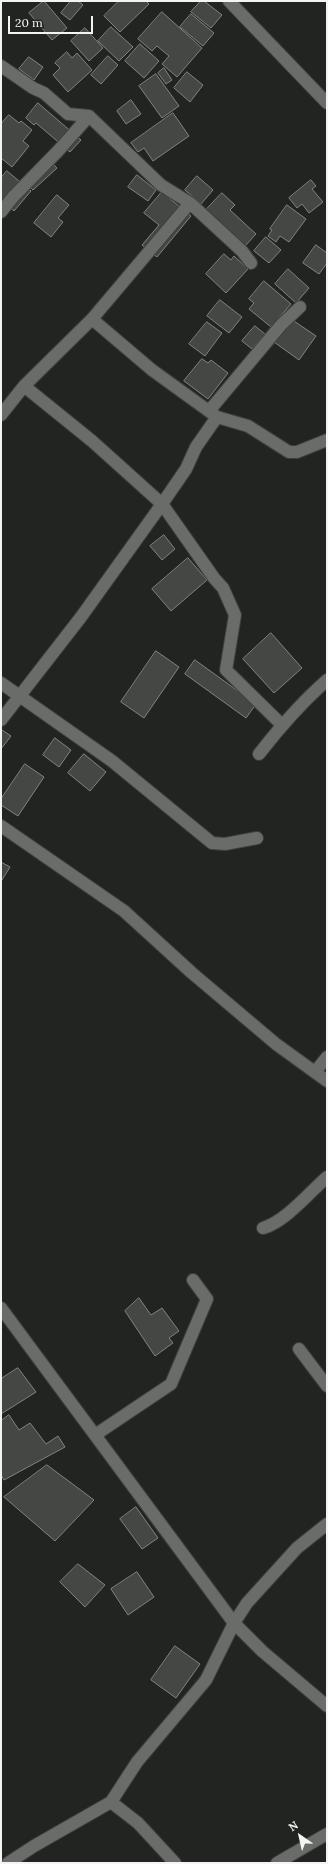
<!DOCTYPE html>
<html>
<head>
<meta charset="utf-8">
<style>
  body { margin:0 }
  #map { position:relative; width:328px; height:1864px; overflow:hidden; background:#222422; font-family:Lora,serif }
  canvas { display:block }
  .frame { position:absolute; inset:0; border:2px solid #f3f4f3; pointer-events:none }
  .north { position:absolute; left:280px; top:1816px; width:40px; height:40px; -webkit-text-stroke:3px #222422; paint-order:stroke; rotate:326deg; font-size:11px; font-weight:700; line-height:16px; text-align:center; color:#f3f4f3 }
  .north::after { content:''; display:block; margin:auto; width:14px; height:18px; background:#f3f4f3; clip-path:polygon(50% 0,100% 100%,50% 72%,0 100%) }
  .scale { position:absolute; left:8px; top:16px; width:85px; height:18px; box-sizing:border-box; border:2px solid #f3f4f3; border-top:0; padding-left:5px; font-size:12px; line-height:14px; white-space:nowrap; color:#f3f4f3; -webkit-text-stroke:3px #222422; paint-order:stroke }
</style>
</head>
<body>
<div id="map">
<canvas width="328" height="1864"></canvas>
<div class="frame"></div>
<div class="north">N</div>
<div class="scale">20 m</div>
</div>
<script>
const ctx = document.querySelector('canvas').getContext('2d');
ctx.lineJoin = 'round';
function fillPath(path, color) { ctx.fillStyle = color; ctx.fill(path, 'evenodd'); }
function trace(path, color, width, dash) { ctx.strokeStyle = color; ctx.lineWidth = width; ctx.lineCap = dash ? 'butt' : 'round'; ctx.setLineDash(dash || []); ctx.stroke(path); }
const building = new Path2D(`
  M 44,1 L 67,28 L 52,40 L 29,13 Z
  M 71,1 L 78,1 L 83,5 L 70,20 L 61,13 Z
  M 119,1 L 146,1 L 149,4 L 120,32 L 104,16 Z
  M 201,1 L 204,1 L 222,15 L 211,28 L 191,12 Z
  M 162,12 L 202,48 L 177,77 L 162,64 L 169,56 L 157,46 L 152,51 L 138,39 Z
  M 191,14 L 214,33 L 203,46 L 180,27 Z
  M 111,27 L 133,47 L 119,61 L 98,41 Z
  M 85,28 L 103,48 L 89,61 L 71,41 Z
  M 140,44 L 159,61 L 144,78 L 125,61 Z
  M 67,52 L 72,58 L 77,53 L 92,70 L 68,92 L 53,75 L 60,68 L 55,63 Z
  M 108,56 L 118,65 L 101,84 L 91,75 Z
  M 29,57 L 43,67 L 34,80 L 19,69 Z
  M 164,68 L 172,80 L 166,84 L 158,73 Z
  M 187,72 L 203,85 L 190,102 L 174,88 Z
  M 156,74 L 179,106 L 162,118 L 139,86 Z
  M 131,100 L 141,114 L 126,124 L 117,111 Z
  M 38,103 L 81,140 L 70,152 L 36,123 L 34,125 L 26,118 Z
  M 173,113 L 189,136 L 153,161 L 144,148 L 138,152 L 131,143 Z
  M 9,115 L 19,123 L 21,121 L 32,130 L 23,141 L 29,146 L 12,167 L 1,158 L 1,124 Z
  M 47,158 L 57,168 L 33,190 L 24,181 Z
  M 7,171 L 31,191 L 14,211 L 1,199 L 1,178 Z
  M 137,175 L 156,190 L 148,201 L 128,187 Z
  M 197,176 L 213,190 L 201,204 L 185,190 Z
  M 311,180 L 316,186 L 312,189 L 323,202 L 309,213 L 302,204 L 297,208 L 289,198 Z
  M 162,192 L 191,216 L 157,257 L 142,245 L 159,225 L 144,213 Z
  M 222,193 L 235,205 L 230,210 L 256,234 L 245,246 L 205,211 Z
  M 57,195 L 69,205 L 58,218 L 63,222 L 51,237 L 34,223 Z
  M 287,205 L 306,219 L 289,242 L 280,236 L 276,242 L 268,236 L 272,230 L 270,229 Z
  M 266,237 L 281,250 L 269,263 L 254,251 Z
  M 316,245 L 327,253 L 327,263 L 319,274 L 303,263 Z
  M 224,254 L 231,260 L 234,256 L 248,269 L 226,293 L 206,274 Z
  M 288,269 L 309,288 L 296,303 L 275,284 Z
  M 264,281 L 291,304 L 271,327 L 249,309 L 254,303 L 249,299 Z
  M 220,300 L 242,317 L 229,333 L 207,316 Z
  M 291,319 L 316,336 L 299,360 L 274,342 Z
  M 207,322 L 222,333 L 205,356 L 189,344 Z
  M 255,326 L 265,334 L 252,349 L 242,341 Z
  M 202,359 L 208,363 L 211,360 L 228,373 L 208,399 L 184,381 Z
  M 164,535 L 175,549 L 162,560 L 150,546 Z
  M 188,558 L 207,580 L 171,611 L 152,589 Z
  M 271,633 L 302,668 L 274,693 L 243,659 Z
  M 156,651 L 179,667 L 144,718 L 121,702 Z
  M 195,660 L 256,704 L 246,718 L 185,674 Z
  M 2,730 L 11,736 L 1,749 L 1,731 Z
  M 55,738 L 71,750 L 59,767 L 43,755 Z
  M 84,754 L 106,772 L 90,791 L 68,773 Z
  M 25,764 L 44,777 L 18,816 L 1,805 L 1,799 Z
  M 1,862 L 10,867 L 2,880 L 1,880 Z
  M 139,1298 L 151,1315 L 162,1308 L 179,1331 L 169,1338 L 173,1343 L 155,1356 L 125,1311 Z
  M 18,1368 L 36,1392 L 1,1414 L 1,1379 Z
  M 9,1415 L 19,1430 L 30,1423 L 46,1444 L 58,1436 L 65,1447 L 4,1480 L 1,1475 L 1,1421 Z
  M 47,1465 L 94,1500 L 55,1541 L 4,1497 Z
  M 136,1507 L 158,1538 L 142,1549 L 120,1519 Z
  M 78,1564 L 105,1585 L 85,1607 L 60,1582 Z
  M 137,1572 L 154,1597 L 128,1615 L 111,1589 Z
  M 175,1646 L 200,1664 L 176,1698 L 151,1680 Z`);
fillPath(building, '#454745');
trace(building, '#818381', 1);
const minor = new Path2D(`
  M 229,1 L 327,103
  M 1,66 L 33,88 L 44,93 L 68,114 L 89,116
  M 1,212 L 13,197 L 58,151 L 89,116 L 161,185 L 190,203 L 242,251 L 251,263
  M 92,319 L 152,370 L 217,417 L 248,426 L 289,452 L 297,452 L 327,440
  M 24,386 L 92,441 L 162,504 L 214,578 L 223,588 L 235,615 L 226,670 L 282,725
  M 209,411 L 281,325 L 300,307
  M 1,415 L 24,386 L 92,319 L 190,203
  M 1,683 L 112,761 L 212,843 L 225,844 L 257,838
  M 1,720 L 81,617 L 162,504 L 186,469 L 196,447 L 217,417
  M 259,754 C 280,727 302,702 327,680
  M 1,826 L 124,911 L 192,973 L 276,1044 L 327,1081
  M 315,1072 L 327,1057
  M 263,1228 C 285,1222 310,1192 327,1177
  M 1,1308 L 234,1623 L 262,1651 L 327,1706
  M 299,1349 L 327,1386
  M 95,1435 L 171,1384 L 207,1299 L 193,1280
  M 111,1802 L 138,1823 L 175,1863
  M 8,1863 L 34,1846 L 111,1802 L 137,1762 L 206,1680 L 234,1623 L 247,1603 L 297,1548 L 327,1524
  M 277,1863 L 327,1834`);
trace(minor, '#3f403e', 14);
trace(minor, '#6a6c6a', 12);
</script>
</body>
</html>
